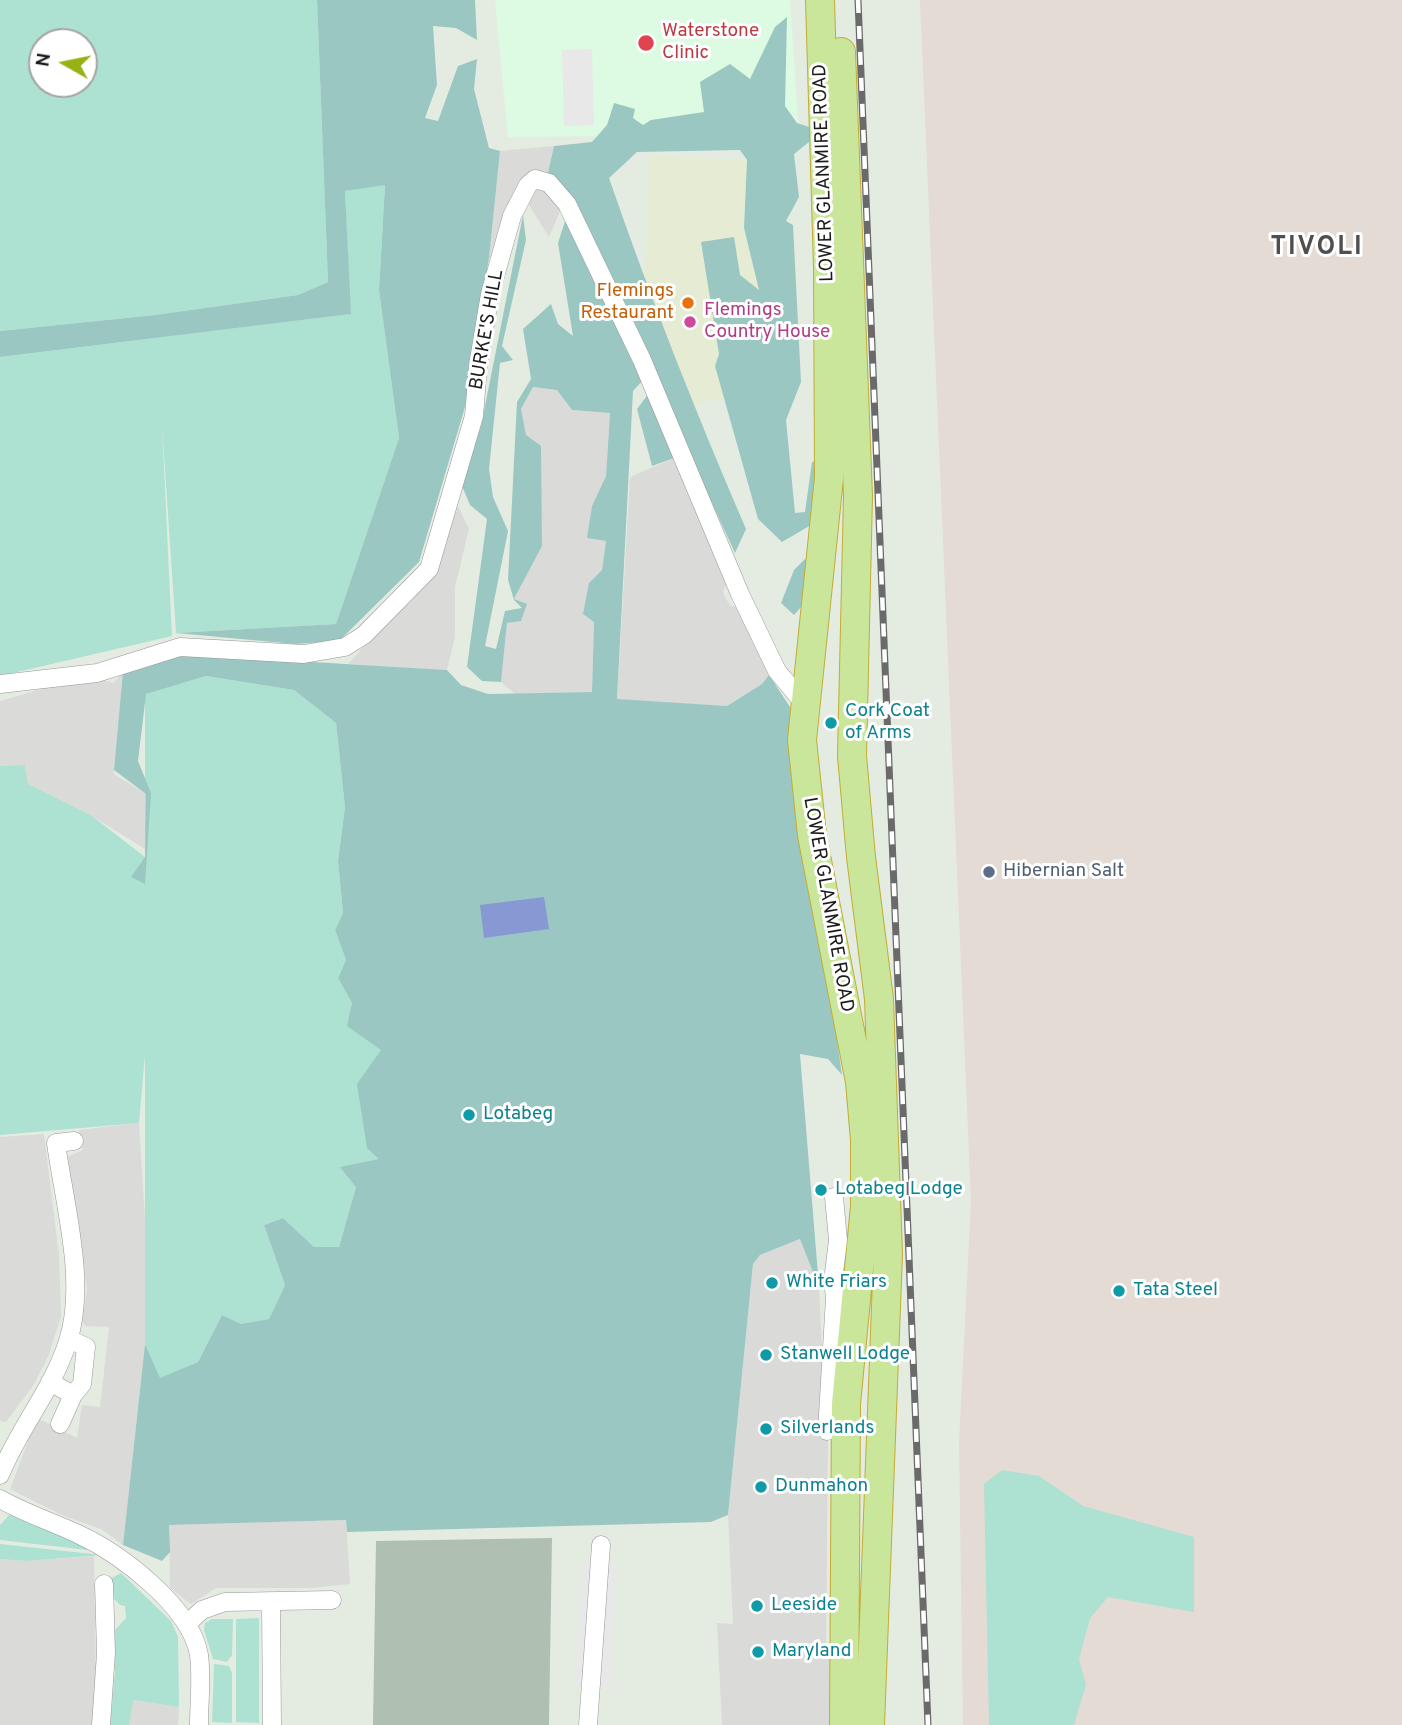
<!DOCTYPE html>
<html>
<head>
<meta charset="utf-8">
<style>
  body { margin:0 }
  #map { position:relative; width:1402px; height:1725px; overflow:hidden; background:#e4ece2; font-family:Overpass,sans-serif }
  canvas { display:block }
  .north { position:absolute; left:28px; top:28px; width:70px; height:70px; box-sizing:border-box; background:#fff; border:2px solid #a4a4a4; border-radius:50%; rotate:279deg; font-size:19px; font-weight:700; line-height:28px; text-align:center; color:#1c1c1c }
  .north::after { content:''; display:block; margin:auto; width:24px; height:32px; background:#97b215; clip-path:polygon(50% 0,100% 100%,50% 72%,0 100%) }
</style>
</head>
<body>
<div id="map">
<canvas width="1402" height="1725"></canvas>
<div class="north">N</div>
</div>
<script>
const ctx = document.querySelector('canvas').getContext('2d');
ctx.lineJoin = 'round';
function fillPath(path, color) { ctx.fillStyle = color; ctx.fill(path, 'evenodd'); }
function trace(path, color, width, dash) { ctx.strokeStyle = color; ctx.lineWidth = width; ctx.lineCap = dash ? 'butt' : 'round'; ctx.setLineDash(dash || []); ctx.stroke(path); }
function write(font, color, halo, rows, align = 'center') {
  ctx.font = font + ' Overpass,sans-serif'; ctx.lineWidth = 6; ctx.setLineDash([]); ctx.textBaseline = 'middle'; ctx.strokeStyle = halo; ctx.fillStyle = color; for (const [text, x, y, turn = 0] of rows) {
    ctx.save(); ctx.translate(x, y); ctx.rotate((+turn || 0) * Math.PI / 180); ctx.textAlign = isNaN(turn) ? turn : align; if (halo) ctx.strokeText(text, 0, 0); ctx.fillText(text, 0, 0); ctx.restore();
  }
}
fillPath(new Path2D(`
  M 554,146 L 547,177 L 533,176 L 495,259 L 489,258 L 500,151 Z
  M 545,187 L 562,207 L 549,237 L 527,202 L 536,188 Z
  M 533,387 L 557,390 L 572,410 L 610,413 L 606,476 L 592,506 L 588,538 L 606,541 L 602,570 L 589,583 L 594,622 L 592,692 L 515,694 L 501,682 L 507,623 L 521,619 L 527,605 L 514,600 L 542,545 L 521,409 Z
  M 674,458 L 728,582 L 723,591 L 726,599 L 731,606 L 741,607 L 769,675 L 762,684 L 727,706 L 617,700 L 630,477 Z
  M 458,506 L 469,529 L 455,587 L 455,637 L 447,670 L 348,664 L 403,603 L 442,551 Z
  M 123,671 L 114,774 L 146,794 L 145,849 L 92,816 L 28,784 L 25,765 L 0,766 L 0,701 L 97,673 L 106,681 L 114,683 Z
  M 139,1123 L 145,1219 L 145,1344 L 123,1545 L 101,1529 L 64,1516 L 10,1489 L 37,1418 L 77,1438 L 82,1405 L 100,1407 L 109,1327 L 85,1326 L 82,1321 L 87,1289 L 67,1157 L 83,1150 L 79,1130 Z
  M 44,1134 L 59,1256 L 61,1317 L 48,1357 L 33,1386 L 6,1422 L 0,1421 L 0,1137 Z
  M 801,1239 L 819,1287 L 822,1351 L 827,1359 L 818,1437 L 828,1439 L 826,1646 L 832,1658 L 833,1725 L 722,1725 L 717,1623 L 733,1624 L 728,1515 L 753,1264 L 760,1255 Z
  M 346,1520 L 350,1584 L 312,1588 L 216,1588 L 191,1604 L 170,1588 L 169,1525 Z
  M 94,1556 L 96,1681 L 92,1725 L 0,1725 L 0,1559 L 26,1561 Z
  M 132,1700 L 179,1707 L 178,1725 L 129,1725 Z`), '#dadad9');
fillPath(new Path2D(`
  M 650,156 L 747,160 L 744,228 L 770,335 L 726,394 L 693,407 L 644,281 Z`), '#e6ecd3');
fillPath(new Path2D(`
  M 920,0 L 1402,0 L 1402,1725 L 963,1725 L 959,1443 L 971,1201 Z`), '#e4dbd5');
fillPath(new Path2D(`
  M 495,0 L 790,0 L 799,134 L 508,137 Z`), '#dcfbe2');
fillPath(new Path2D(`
  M 552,1538 L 549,1725 L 373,1725 L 376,1541 Z`), '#afbfb2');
fillPath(new Path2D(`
  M 0,0 L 317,0 L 328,282 L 298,295 L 155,315 L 0,331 ZM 42,42 L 84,42 L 84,84 L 42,84 Z
  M 385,184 L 379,290 L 399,438 L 336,624 L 176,633 L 162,425 L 172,636 L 0,676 L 0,357 L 350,314 L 345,191 Z
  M 206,676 L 294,690 L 336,723 L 345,807 L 338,861 L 343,913 L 335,930 L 346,960 L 338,978 L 352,1003 L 348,1026 L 381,1049 L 380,1159 L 356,1187 L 339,1247 L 314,1247 L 283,1218 L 264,1225 L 285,1285 L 269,1319 L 241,1324 L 222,1315 L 198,1362 L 160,1379 L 145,1344 L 145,1055 L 139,1123 L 0,1135 L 0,766 L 25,765 L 28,784 L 92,816 L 145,857 L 145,694 Z
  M 1002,1470 L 1039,1476 L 1083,1506 L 1194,1537 L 1194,1612 L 1108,1597 L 1090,1618 L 1079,1659 L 1086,1685 L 1074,1725 L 989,1725 L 984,1484 Z
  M 10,1514 L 96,1551 L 0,1540 L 0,1525 Z
  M 0,1544 L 102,1555 L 26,1561 L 0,1559 Z
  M 121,1573 L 171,1621 L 178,1637 L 179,1707 L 133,1700 L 129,1725 L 110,1725 L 115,1672 L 114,1631 L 126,1618 L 125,1606 L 120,1605 L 112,1597 L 110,1579 Z
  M 259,1618 L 259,1723 L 236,1722 L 236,1619 Z
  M 212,1619 L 233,1619 L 232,1655 L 227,1662 L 213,1659 L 204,1630 L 205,1623 Z
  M 214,1664 L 229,1666 L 232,1673 L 232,1723 L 212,1722 Z`), '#ade1d1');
fillPath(new Path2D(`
  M 317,0 L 475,0 L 477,40 L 456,28 L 433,26 L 437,85 L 425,118 L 438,121 L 458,66 L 477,59 L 474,89 L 489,148 L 500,151 L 489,258 L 465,407 L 419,562 L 339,641 L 295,644 L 176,633 L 336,624 L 399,438 L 379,290 L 385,185 L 345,191 L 351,314 L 0,357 L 0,331 L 155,315 L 298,295 L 328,282 Z
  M 787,17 L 785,106 L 797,123 L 809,127 L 809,142 L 794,154 L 799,197 L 786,221 L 793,225 L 801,382 L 786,420 L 795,513 L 805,512 L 812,462 L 819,460 L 811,525 L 782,542 L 758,519 L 715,366 L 719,354 L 701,242 L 734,237 L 740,275 L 759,290 L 744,228 L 747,160 L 740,150 L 637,152 L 609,178 C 650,297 696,413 746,529 L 735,553 L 573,202 L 547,177 L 554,146 L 592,142 L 607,125 L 614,103 L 635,109 L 633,118 L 643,125 L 651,120 L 704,112 L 700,82 L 730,64 L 750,79 L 775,27 Z
  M 523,215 L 526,240 L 502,346 L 513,360 L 500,363 L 489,469 L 493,497 L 508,531 L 485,646 L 496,649 L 505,611 L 522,608 L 514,600 L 508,580 L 517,402 L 531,379 L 523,329 L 551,304 L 558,324 L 573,336 L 558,243 L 567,215 L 644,379 L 633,391 L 617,699 L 727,706 L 762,684 L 769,675 L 790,707 L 842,1075 L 828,1059 L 800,1054 L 819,1287 L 800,1239 L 760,1255 L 753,1264 L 728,1515 L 711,1522 L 347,1532 L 346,1520 L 169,1525 L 170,1552 L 162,1561 L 123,1545 L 145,1344 L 160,1378 L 198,1362 L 222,1315 L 241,1324 L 269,1319 L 285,1285 L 264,1225 L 283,1218 L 314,1247 L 339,1247 L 356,1187 L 340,1167 L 379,1159 L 367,1148 L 357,1084 L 381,1050 L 347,1026 L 352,1003 L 338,978 L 346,960 L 335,930 L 343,913 L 338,861 L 345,807 L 336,723 L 294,690 L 206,676 L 146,694 L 138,761 L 151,793 L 145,884 L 131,877 L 145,857 L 146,794 L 114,770 L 123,671 L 177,654 L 447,670 L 461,685 L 488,694 L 592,692 L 594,622 L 583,614 L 589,583 L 602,570 L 606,541 L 587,538 L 592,506 L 606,476 L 610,413 L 572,410 L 557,390 L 533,387 L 521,409 L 526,435 L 541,446 L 542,546 L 514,599 L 527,604 L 521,621 L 507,623 L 501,682 L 482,681 L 467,667 L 487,519 L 470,505 L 462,486 L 481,426 Z
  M 649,393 L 674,458 L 652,466 L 637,409 Z
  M 805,559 L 810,564 L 808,599 L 794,615 L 781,603 L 794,570 Z`), '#9bc7c2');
fillPath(new Path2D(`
  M 544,897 L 549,929 L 484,938 L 480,905 Z`), '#8898d3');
fillPath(new Path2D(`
  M 592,49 L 594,125 L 564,126 L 562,50 Z
  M 583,1561 L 616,1562 L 609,1690 L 575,1687 Z`), '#e8e8e8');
const minor = new Path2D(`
  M 0,684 L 97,673 L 180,647 L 304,654 L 345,647 L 364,635 L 429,569 L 474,416 L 478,366 L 490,294 L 512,216 L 528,185 L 535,179 L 549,183 L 567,204 L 642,360 L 740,594 L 777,671 L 798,696 L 805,697
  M 50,1382 L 73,1395 L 82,1384 L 86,1347 L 69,1339
  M 60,1424 L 73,1395
  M 827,1431 L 835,1298 L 833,1281 L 838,1240 L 834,1197
  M 0,1475 C 19,1428 53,1389 68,1341 C 87,1282 64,1203 56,1143 L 74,1141
  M 0,1499 C 25,1513 52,1522 78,1534 C 121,1554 191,1607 199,1655 C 202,1678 199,1703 199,1725
  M 271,1603 L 272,1725
  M 188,1623 L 202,1610 L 225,1602 L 332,1600
  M 101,1725 L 106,1653 L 104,1584
  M 588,1725 L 601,1545`);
const trunk = new Path2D(`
  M 820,0 L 828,268 L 829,478 L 802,740 L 812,835 L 860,1082 L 865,1140 L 865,1206 L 846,1404 L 844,1725
  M 841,52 L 858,496 L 852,756 L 861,857 L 879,999 L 888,1254 L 870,1725`);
trace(minor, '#969696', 19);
trace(trunk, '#c3ab36', 30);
trace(minor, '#fff', 18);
trace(trunk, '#cae69a', 28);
const rail = new Path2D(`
  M 858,0 L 928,1725`);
trace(rail, '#6a6a6a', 7);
trace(rail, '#fff', 4.5, [13]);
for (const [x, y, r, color] of [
  [646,43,9,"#e0444e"],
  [688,303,7,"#e8710a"],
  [690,322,7,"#d1479c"],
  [831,723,7,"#0f9aa8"],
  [989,872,7,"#5c6f8a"],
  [469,1115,7,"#0f9aa8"],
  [821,1190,7,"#0f9aa8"],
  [772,1283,7,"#0f9aa8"],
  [1119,1291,7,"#0f9aa8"],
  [766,1355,7,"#0f9aa8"],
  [766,1429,7,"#0f9aa8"],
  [761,1487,7,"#0f9aa8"],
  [757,1606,7,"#0f9aa8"],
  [758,1652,7,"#0f9aa8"]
]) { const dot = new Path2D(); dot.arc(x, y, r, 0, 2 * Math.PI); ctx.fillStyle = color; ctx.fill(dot); trace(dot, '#fff', 2.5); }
write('19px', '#be3a42', '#fff', [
  ["Waterstone",662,32],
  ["Clinic",662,54]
], 'left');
write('19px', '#1c1c1c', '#fff', [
  ["LOWER GLANMIRE ROAD",825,173,-92],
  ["BURKE'S HILL",488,330,-80],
  ["LOWER GLANMIRE ROAD",827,905,80]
]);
write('19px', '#c56008', '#fff', [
  ["Flemings",674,292],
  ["Restaurant",674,314]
], 'right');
write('19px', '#b23c85', '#fff', [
  ["Flemings",704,311],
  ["Country House",704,333]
], 'left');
write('19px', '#0d838f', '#fff', [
  ["Cork Coat",845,712],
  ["of Arms",845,734],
  ["Lotabeg",483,1115],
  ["Lotabeg Lodge",835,1190],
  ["White Friars",786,1283],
  ["Tata Steel",1133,1291],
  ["Stanwell Lodge",780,1355],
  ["Silverlands",780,1429],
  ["Dunmahon",775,1487],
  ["Leeside",771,1606],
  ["Maryland",772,1652]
], 'left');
write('19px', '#4e5e75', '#fff', [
  ["Hibernian Salt",1003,872]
], 'left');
ctx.letterSpacing = '2px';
write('bold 26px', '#4f4f4f', '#fff', [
  ["TIVOLI",1317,249]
]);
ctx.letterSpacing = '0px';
</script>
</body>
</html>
